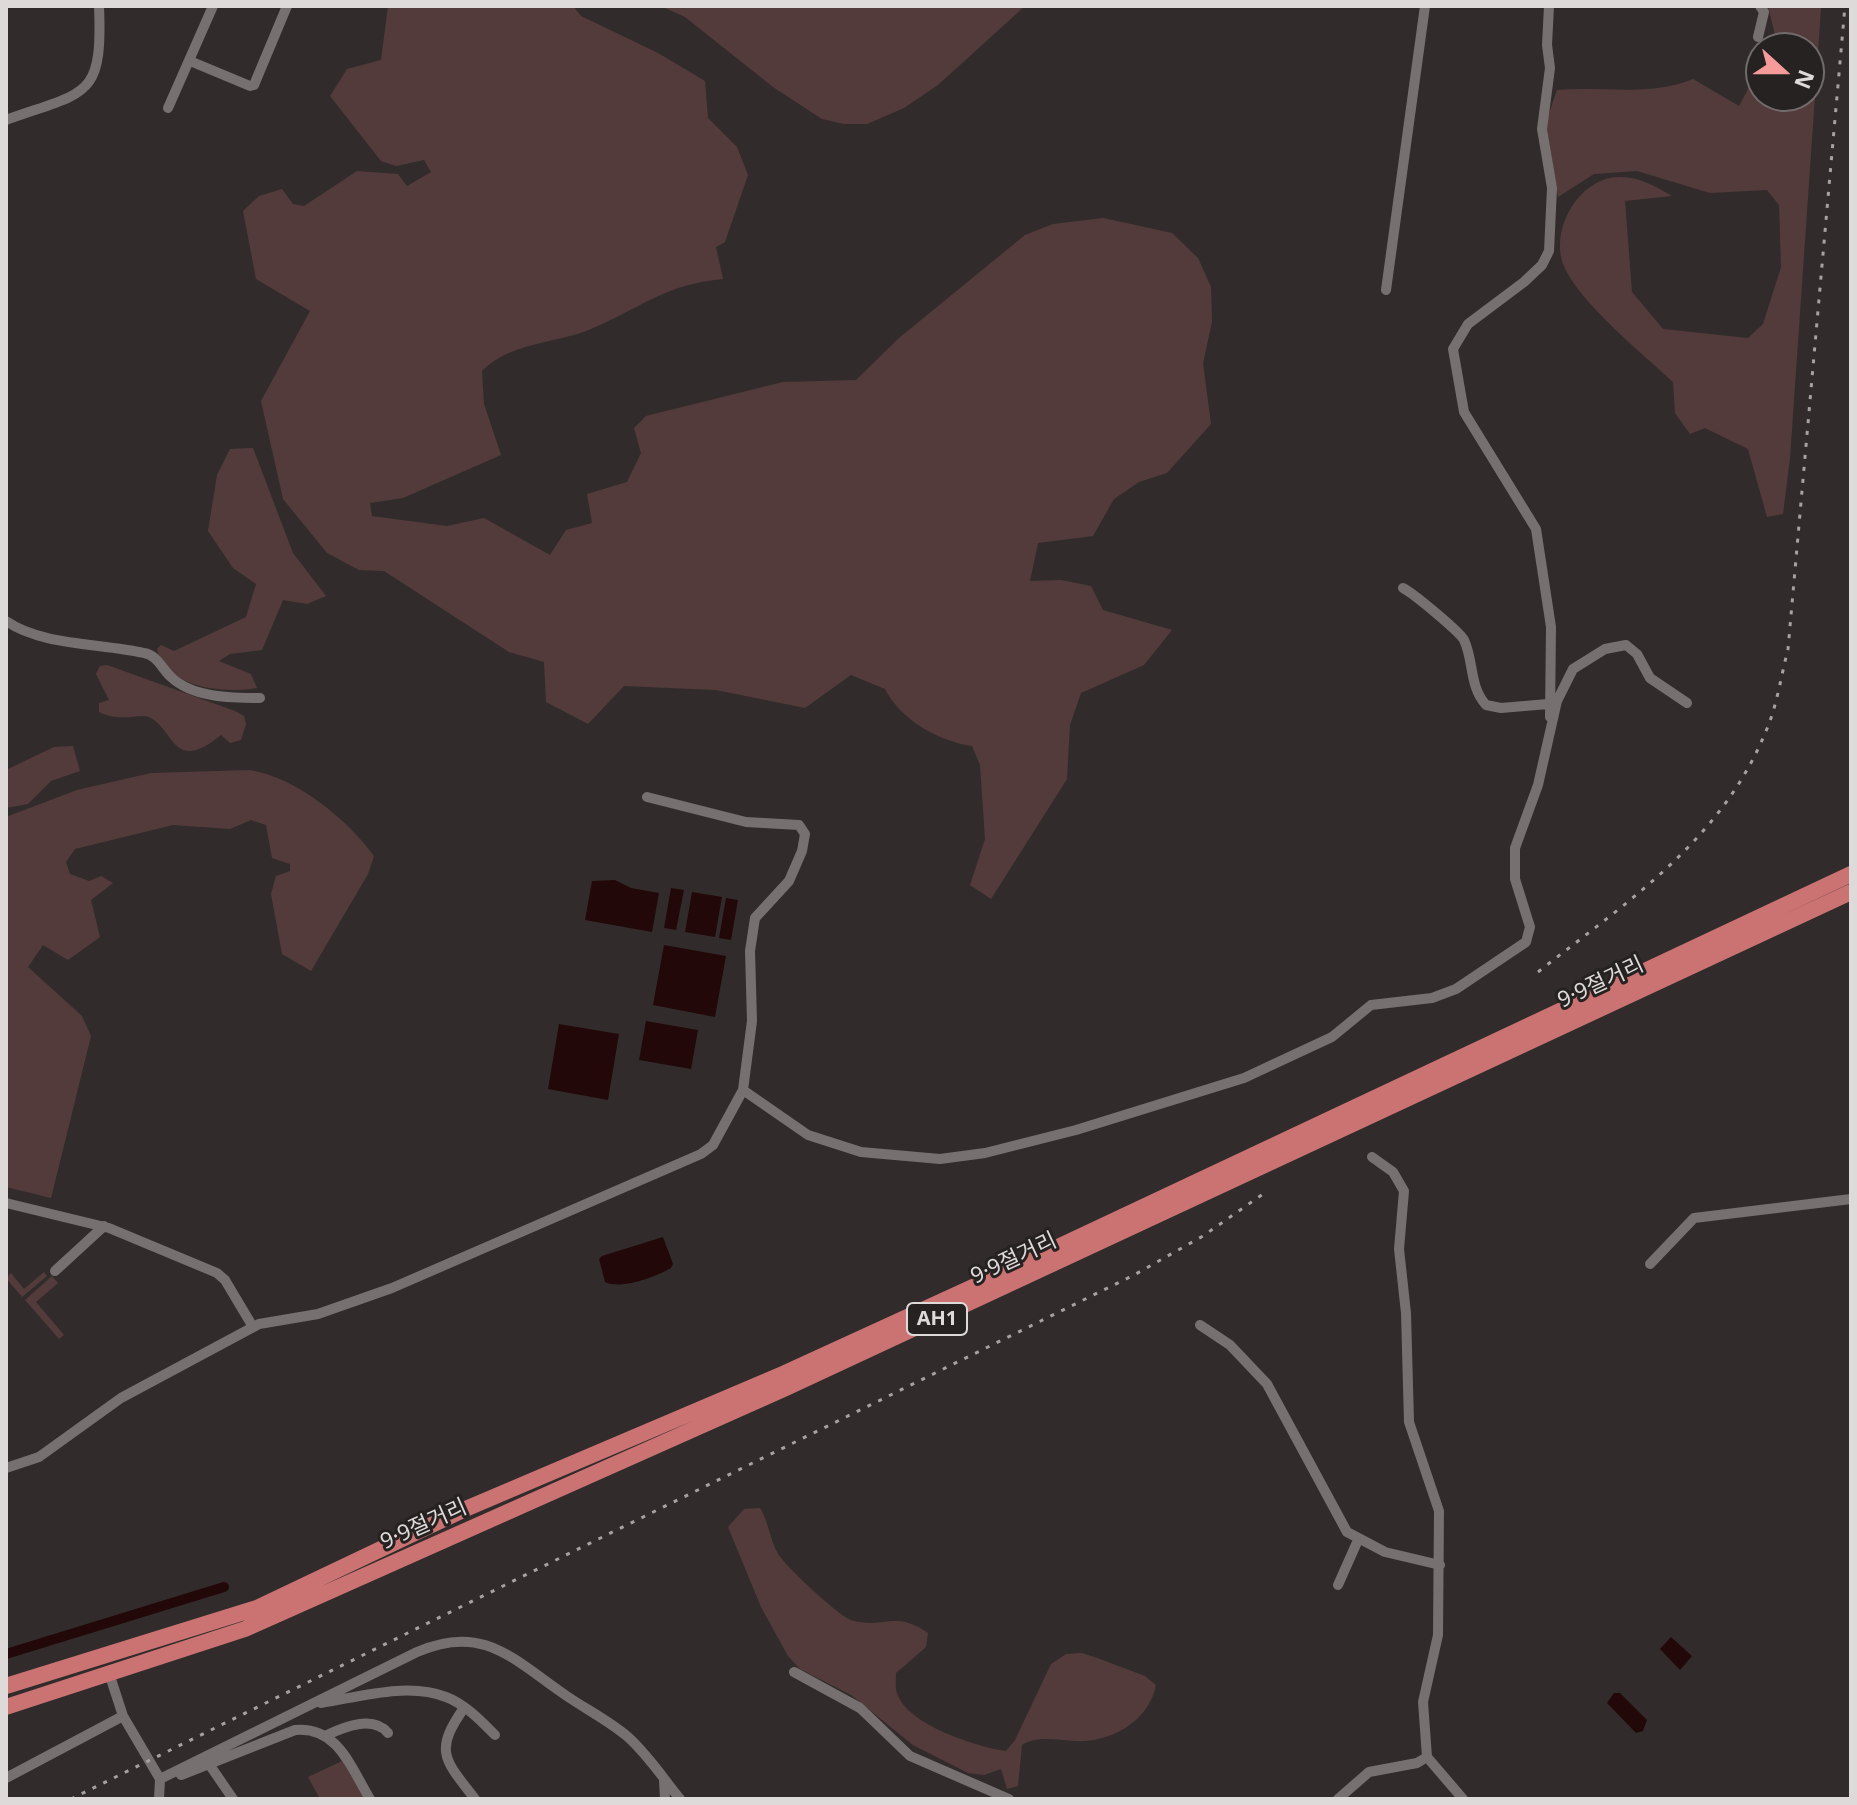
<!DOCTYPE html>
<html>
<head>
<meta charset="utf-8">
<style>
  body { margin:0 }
  #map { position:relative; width:1857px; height:1805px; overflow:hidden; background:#312c2b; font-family:"Noto Sans",sans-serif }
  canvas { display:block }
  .frame { position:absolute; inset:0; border:8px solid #dddad9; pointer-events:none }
  .north { position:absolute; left:1745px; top:32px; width:80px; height:80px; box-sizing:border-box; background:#272222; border:2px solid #706c6b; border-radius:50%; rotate:111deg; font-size:22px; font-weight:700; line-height:32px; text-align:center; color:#dddad9 }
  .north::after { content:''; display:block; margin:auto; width:28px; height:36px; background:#f59b99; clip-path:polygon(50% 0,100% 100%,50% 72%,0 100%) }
</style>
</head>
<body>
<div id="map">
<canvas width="1857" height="1805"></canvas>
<div class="frame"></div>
<div class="north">N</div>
</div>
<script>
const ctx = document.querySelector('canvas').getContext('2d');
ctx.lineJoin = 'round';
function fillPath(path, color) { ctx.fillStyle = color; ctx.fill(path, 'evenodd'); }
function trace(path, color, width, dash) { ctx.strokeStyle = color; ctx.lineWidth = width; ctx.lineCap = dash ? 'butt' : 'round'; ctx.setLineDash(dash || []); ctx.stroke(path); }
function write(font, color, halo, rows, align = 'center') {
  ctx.font = font + ' "Noto Sans","Noto Sans KR",sans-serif'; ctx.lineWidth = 6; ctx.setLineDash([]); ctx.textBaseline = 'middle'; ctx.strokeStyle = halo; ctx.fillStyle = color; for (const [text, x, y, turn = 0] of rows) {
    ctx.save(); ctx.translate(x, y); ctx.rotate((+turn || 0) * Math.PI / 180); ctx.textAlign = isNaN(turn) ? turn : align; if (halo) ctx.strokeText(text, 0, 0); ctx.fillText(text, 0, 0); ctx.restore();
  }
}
fillPath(new Path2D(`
  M 388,6 L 573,6 L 581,16 L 658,53 L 705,81 L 708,118 L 737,147 L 748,175 L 725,242 L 716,247 L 723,279 C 665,284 641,308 591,329 C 555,344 510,342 482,371 L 484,404 L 501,455 L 403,498 L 370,503 L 372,516 L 447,526 L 484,518 L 550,555 L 566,530 L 592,523 L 587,494 L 627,482 L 641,453 L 634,428 L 646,416 L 783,382 L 856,380 L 899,338 L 1025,235 L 1053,224 L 1103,218 L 1172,233 L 1198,258 L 1211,287 L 1212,322 L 1203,363 L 1211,424 L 1167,473 L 1139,482 L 1114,499 L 1093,536 L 1038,543 L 1030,581 L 1061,580 L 1091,586 L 1103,610 L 1172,630 L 1144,665 L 1081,693 L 1070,725 L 1067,779 L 991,899 L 970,885 L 985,839 L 980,765 L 972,746 C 938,741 901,720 885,689 L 851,675 L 805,708 L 716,690 L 624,686 L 588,724 L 546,702 L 544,662 L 509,652 L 384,571 L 359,570 L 327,553 L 283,499 L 261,401 L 310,311 L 256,279 L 243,211 L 259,196 L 282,189 L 293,204 L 304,206 L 357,171 L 398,174 L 407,186 L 431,172 L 424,160 L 396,166 L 381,161 L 330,96 L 347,69 L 381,60 Z
  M 661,6 L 1025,6 L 938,85 L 904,108 L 867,124 L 844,124 L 822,119 L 773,87 L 685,17 Z
  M 1768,6 L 1821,6 L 1821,9 L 1790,458 L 1783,514 L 1767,517 L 1748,449 L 1705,428 L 1690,434 L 1675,413 L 1673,382 C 1643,354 1579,302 1564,266 C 1549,229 1580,176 1621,177 C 1641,177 1656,187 1672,196 L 1625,201 L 1632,292 L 1663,329 L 1748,338 L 1763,324 L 1781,267 L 1779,205 L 1767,190 L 1710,193 L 1637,171 L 1594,174 L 1558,197 L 1546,122 L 1557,90 C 1602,86 1650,97 1693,79 L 1739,106 L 1761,65 L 1761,96 L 1809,96 L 1809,48 L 1769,48 L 1775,35 Z
  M 253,448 L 293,553 L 326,596 L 307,604 L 283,600 L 262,650 L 230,654 L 219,661 L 251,674 L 257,688 C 225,694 165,688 157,649 L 161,645 L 174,651 L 246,617 L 256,584 L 233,568 L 208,531 L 217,475 L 230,449 Z
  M 107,665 L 235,711 L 244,716 L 246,724 L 241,740 L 230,743 L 221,735 C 172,775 175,729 149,717 C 138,713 122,723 99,712 L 99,703 L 109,700 L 96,674 L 100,666 Z
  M 73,746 L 80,771 L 51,781 L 28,804 L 6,808 L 6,770 L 54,747 Z
  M 250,770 C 297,778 347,819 374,856 L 368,874 L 311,971 L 282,954 L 271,894 L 276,876 L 290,871 L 290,864 L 272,858 L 266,825 L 251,820 L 230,829 L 173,825 L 75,849 L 66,862 L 70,874 L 89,881 L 101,876 L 113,883 L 91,900 L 100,937 L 68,960 L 43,945 L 28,967 L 82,1016 L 91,1036 L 51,1198 L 6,1187 L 6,817 L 77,790 L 151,773 Z
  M 44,1272 L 47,1276 L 22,1297 L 6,1278 L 11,1273 L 24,1289 Z
  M 52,1276 L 58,1283 L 36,1302 L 64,1335 L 59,1339 L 25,1300 Z
  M 760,1508 C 770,1524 770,1545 782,1559 C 791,1571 839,1616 851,1620 C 884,1630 894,1609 928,1633 L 926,1647 L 896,1673 C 896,1679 895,1687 897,1693 C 906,1724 976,1747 1006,1751 L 1015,1740 L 1051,1664 L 1066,1654 L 1082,1653 L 1100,1659 L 1145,1676 L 1156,1685 C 1150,1718 1116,1740 1083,1741 C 1062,1742 1040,1734 1022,1745 L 1018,1786 L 1007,1789 L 1001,1769 L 984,1775 L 968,1773 L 913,1745 L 851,1695 L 800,1669 L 788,1656 L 761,1607 L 728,1527 L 744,1509 Z
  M 342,1761 L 366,1799 L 320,1799 L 308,1777 Z`), '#543b3b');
fillPath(new Path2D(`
  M 615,880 L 631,888 L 659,893 L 652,932 L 585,920 L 592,881 Z
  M 671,888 L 684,890 L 676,930 L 664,928 Z
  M 692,892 L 722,897 L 715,937 L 685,932 Z
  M 726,898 L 738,900 L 731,940 L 719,938 Z
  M 664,945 L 726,956 L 715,1017 L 653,1005 Z
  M 646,1021 L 698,1030 L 691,1069 L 639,1060 Z
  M 559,1024 L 619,1034 L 608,1100 L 548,1089 Z
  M 663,1237 L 673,1264 L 671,1268 C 655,1277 621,1290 605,1282 L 599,1259 L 602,1256 Z
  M 1671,1637 L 1692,1656 L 1680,1670 L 1660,1649 Z
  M 1614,1693 L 1620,1693 L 1647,1720 L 1643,1731 L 1636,1733 L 1607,1703 Z`), '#220808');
trace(new Path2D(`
  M 6,1654 L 224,1587`), '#220808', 10);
trace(new Path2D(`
  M 1549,6 L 1547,45 L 1550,68 L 1542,129 L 1552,188 L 1549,251 L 1542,265 L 1524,282 L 1468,324 L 1453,349 L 1464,412 L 1536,529 L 1551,627 L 1550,717
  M 1758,37 L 1764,12 L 1760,6
  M 190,61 L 250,86 L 254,85 L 287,6
  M 168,108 L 213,6
  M 6,120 C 86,91 103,100 99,6
  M 1386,290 L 1425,6
  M 1403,588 C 1413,593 1460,632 1464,640 C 1474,661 1469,686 1486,705 L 1501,708 L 1548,704
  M 6,621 C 42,646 101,643 144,653 C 157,655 162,669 171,677 C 193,698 232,698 260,698
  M 743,1090 L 808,1135 L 861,1152 L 940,1159 L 985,1153 L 1076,1130 L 1244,1078 L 1332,1037 L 1371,1005 L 1432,998 L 1456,989 L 1526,942 L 1530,927 L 1515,879 L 1515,848 L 1538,785 L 1557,701 L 1573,669 L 1605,649 L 1626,645 L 1637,654 L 1650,678 L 1687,703
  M 1372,1157 L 1393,1172 L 1404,1191 L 1399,1249 L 1406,1313 L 1409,1422 L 1439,1511 L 1438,1635 L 1423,1702 L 1427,1757 L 1463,1799
  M 6,1203 L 109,1228 L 217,1273 L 225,1280 L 253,1327
  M 1650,1264 L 1694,1218 L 1851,1199
  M 55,1271 L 104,1226
  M 1200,1325 L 1230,1345 L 1267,1384 L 1347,1532 L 1385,1552 L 1440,1565
  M 6,1468 L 39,1457 L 121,1398 L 259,1324 L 318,1314 L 392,1288 L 701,1154 L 713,1145 L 743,1090 L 752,1021 L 750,951 L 755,918 L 789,881 L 802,851 L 805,834 L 799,825 L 746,822 L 647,797
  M 1338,1585 L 1358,1540
  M 794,1672 L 860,1708 L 910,1756 L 1009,1799
  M 109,1673 L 123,1716 L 160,1779 L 159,1799
  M 321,1703 C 359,1697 408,1682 446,1697 C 465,1704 481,1721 495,1735
  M 464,1708 C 433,1752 445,1760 475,1799
  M 327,1735 C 344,1727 373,1715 388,1733
  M 209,1764 L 233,1799
  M 181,1775 L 295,1730 C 338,1726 351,1768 370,1799
  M 6,1778 L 123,1716
  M 160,1779 L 417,1652 C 481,1624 511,1657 561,1692 C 583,1708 607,1719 628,1737 C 648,1755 663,1778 680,1799
  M 664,1780 L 665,1799
  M 1338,1799 L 1369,1772 L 1417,1763 L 1427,1757`), '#777070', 10);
trace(new Path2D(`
  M 6,1686 L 257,1608 L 463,1510 L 785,1373 L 975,1286 L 1851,874
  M 6,1707 L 245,1629 L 786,1388 L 1851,892`), '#cb7372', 16);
trace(new Path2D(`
  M 1538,972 C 1628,901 1721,841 1766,731 C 1777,706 1781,676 1788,649 L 1845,6
  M 71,1799 L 1134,1275 L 1203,1236 L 1263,1194`), '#a6a2a1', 3, [4, 8]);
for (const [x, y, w] of [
  [937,1319,60]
]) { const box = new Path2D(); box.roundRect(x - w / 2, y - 16, w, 32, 6); ctx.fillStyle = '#272222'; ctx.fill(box); trace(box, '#dddad9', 2); }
write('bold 20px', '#dddad9', null, [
  ["AH1",937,1319]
]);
write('22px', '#dddad9', '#272222', [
  ["9·9절거리",1601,983,-25],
  ["9·9절거리",1014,1259,-25],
  ["9·9절거리",424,1525,-24]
]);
</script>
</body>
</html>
